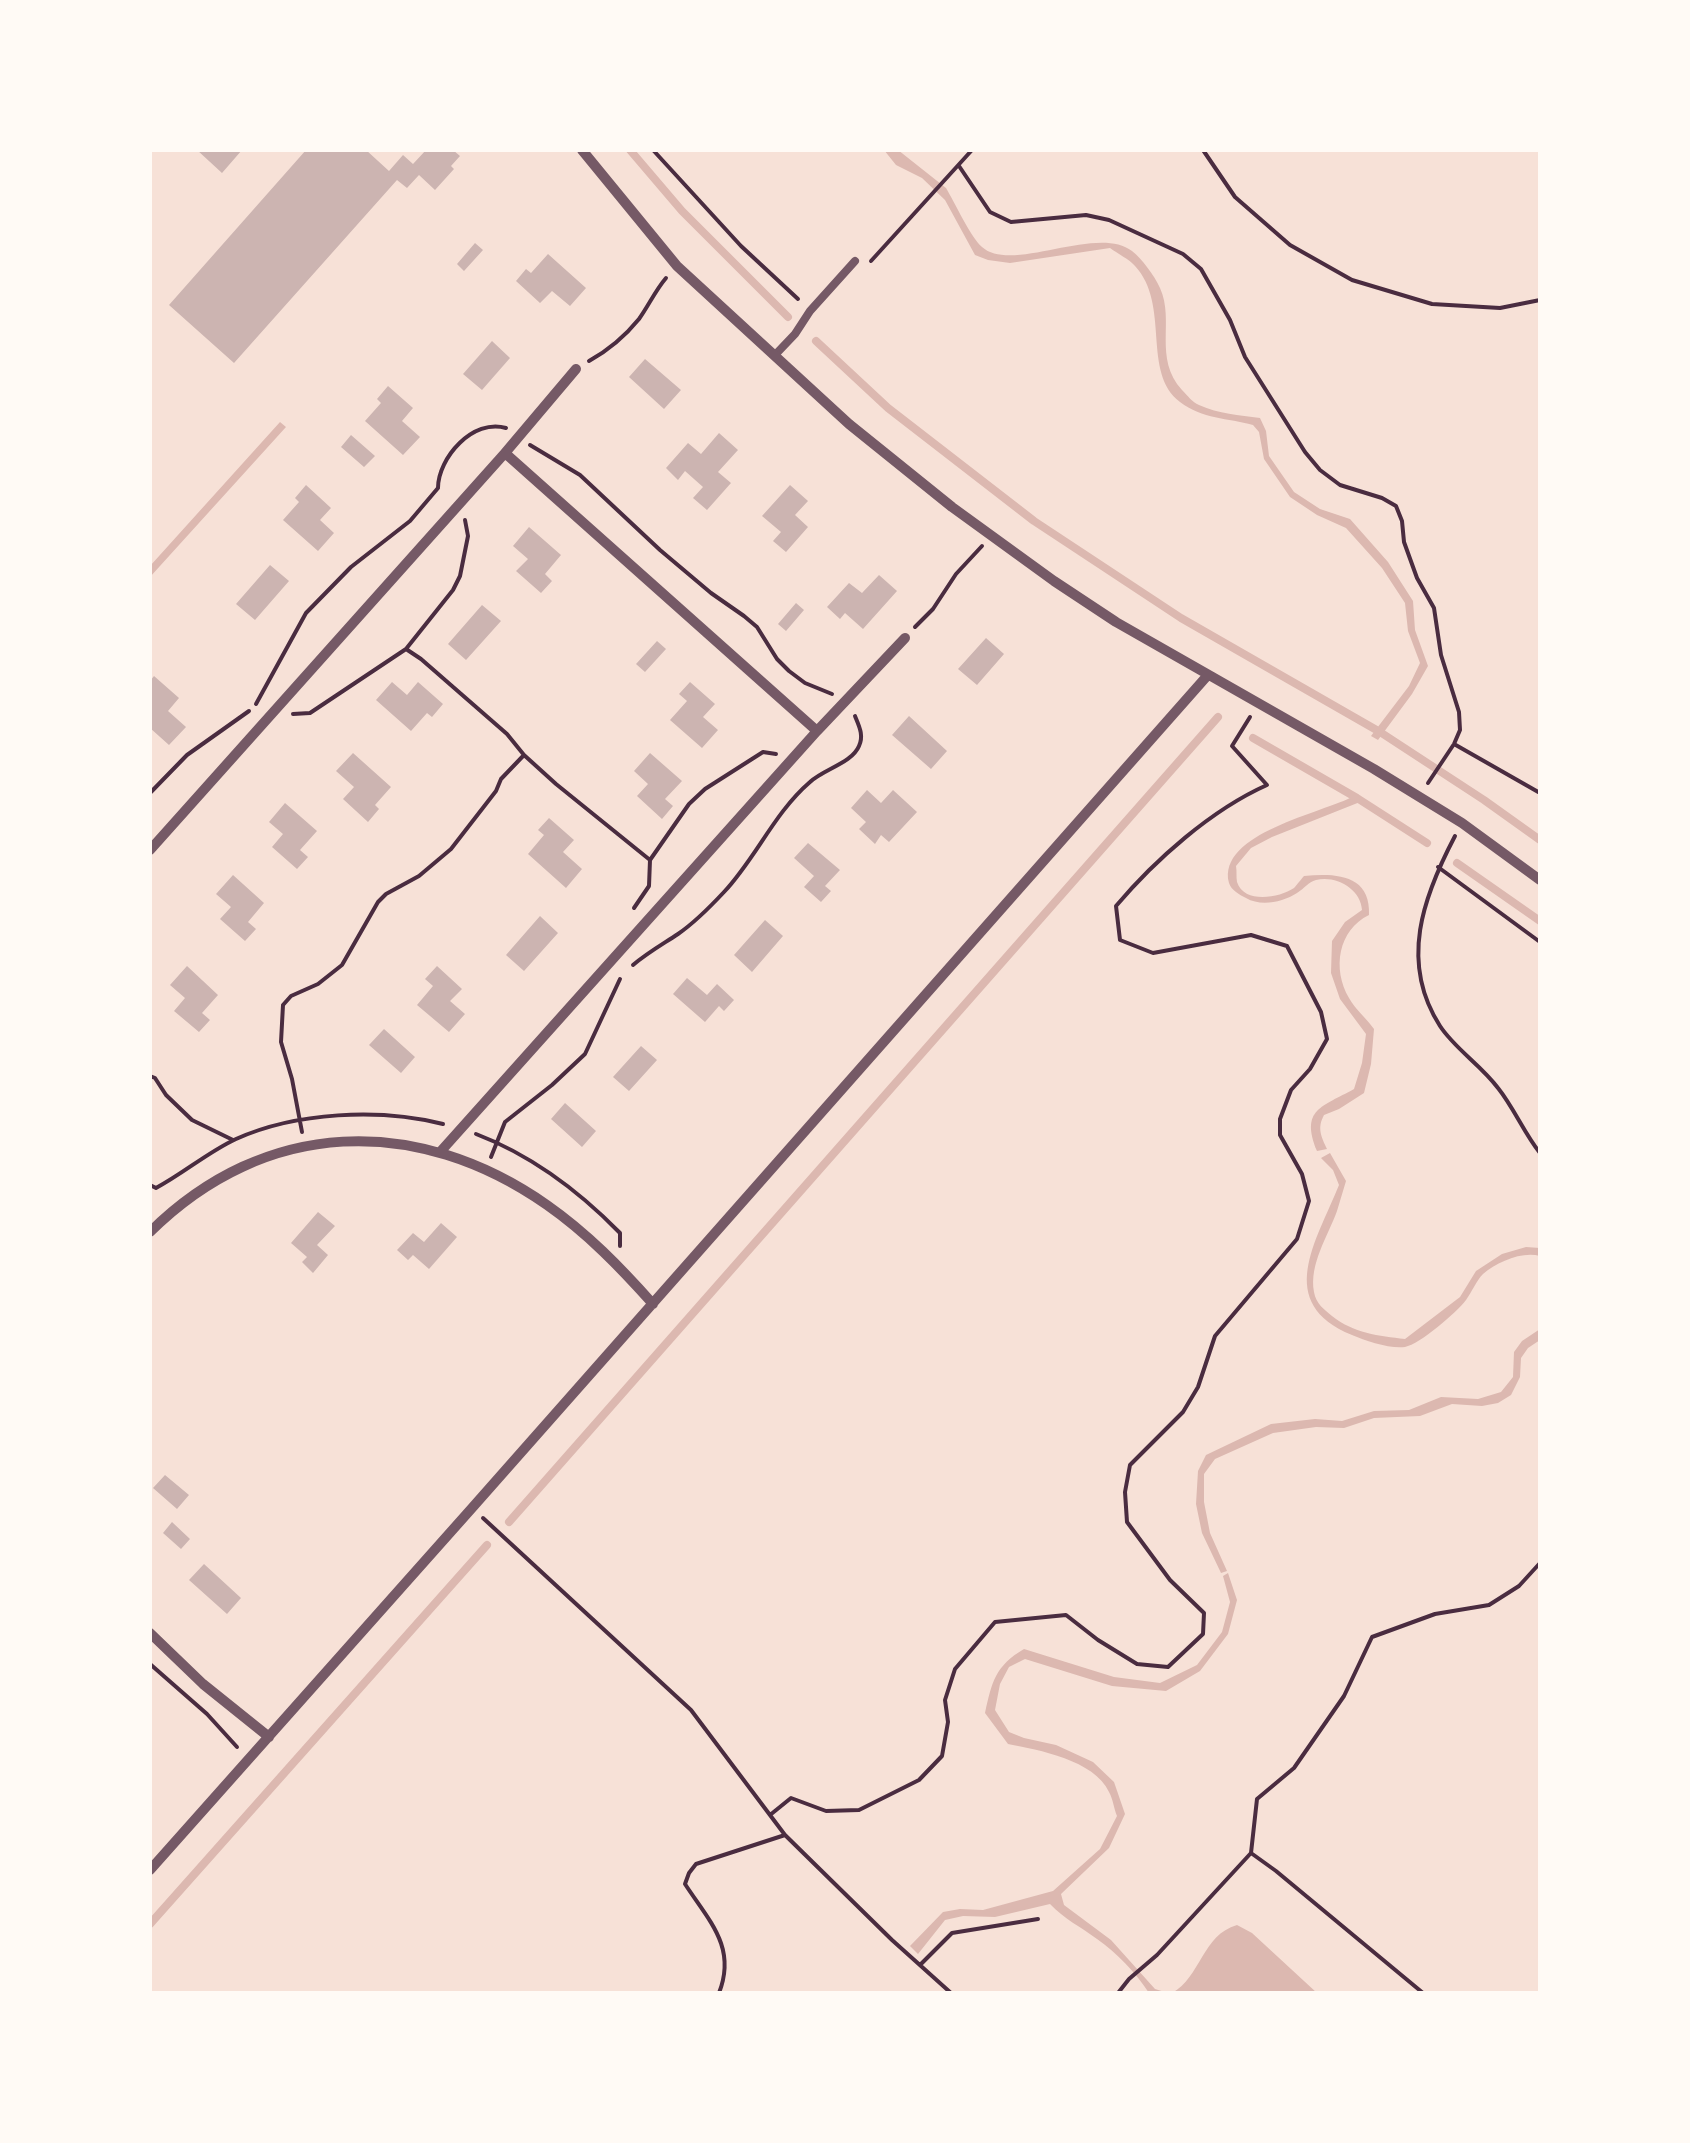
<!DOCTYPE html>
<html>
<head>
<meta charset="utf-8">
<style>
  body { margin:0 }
  #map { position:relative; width:1690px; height:2143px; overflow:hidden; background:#f7e1d7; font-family:Helvetica,sans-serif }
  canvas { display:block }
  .frame { position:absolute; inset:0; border:152px solid #fffaf5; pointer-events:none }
</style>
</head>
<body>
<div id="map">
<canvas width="1690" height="2143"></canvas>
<div class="frame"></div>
</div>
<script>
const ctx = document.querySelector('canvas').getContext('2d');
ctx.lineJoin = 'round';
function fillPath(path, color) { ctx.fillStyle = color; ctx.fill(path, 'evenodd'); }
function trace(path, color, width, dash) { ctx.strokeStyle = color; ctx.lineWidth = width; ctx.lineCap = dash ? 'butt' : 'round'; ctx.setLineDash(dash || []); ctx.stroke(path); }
fillPath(new Path2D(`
  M 884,150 L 898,150 L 946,188 C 955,203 970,236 982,247 C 1012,274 1097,224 1132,251 C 1142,259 1154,275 1160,288 C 1175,321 1153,358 1182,390 C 1188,396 1192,402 1199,405 C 1219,414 1239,415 1260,418 L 1266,431 L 1269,456 L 1294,492 L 1320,509 L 1350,519 L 1388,562 L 1413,601 L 1415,630 L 1428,666 L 1412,694 L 1378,740 L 1371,736 L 1409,686 L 1420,663 L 1408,631 L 1405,603 L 1382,568 L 1346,528 L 1317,515 L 1290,497 L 1264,459 L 1259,432 L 1253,425 C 1228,418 1202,419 1180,402 C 1141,372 1171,305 1135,266 C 1129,259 1118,254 1110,248 L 1010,263 L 988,260 L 975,255 L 945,200 L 922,178 L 896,165 Z
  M 280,422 L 286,427 L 150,577 L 150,566 Z
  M 1354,796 L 1361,800 L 1360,802 L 1272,837 L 1251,848 L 1236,866 C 1237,871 1236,877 1237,882 C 1244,904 1279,898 1294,888 C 1296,886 1302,878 1304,876 C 1335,873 1371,874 1369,915 C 1338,930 1332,969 1349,998 C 1355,1009 1366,1018 1374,1029 L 1371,1064 L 1364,1093 L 1339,1109 L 1324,1115 C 1317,1128 1321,1136 1327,1149 L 1317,1151 C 1300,1109 1322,1107 1354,1089 L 1362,1063 L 1366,1034 L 1340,999 L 1331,973 L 1332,941 L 1345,922 L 1362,910 C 1361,889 1336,875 1316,880 C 1308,882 1305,888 1297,893 C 1283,902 1261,907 1246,898 C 1240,895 1231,890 1229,883 C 1217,833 1323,813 1354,796 Z
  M 1330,1153 L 1346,1181 C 1343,1191 1340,1201 1337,1211 C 1328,1236 1309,1264 1314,1292 C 1316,1304 1324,1309 1332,1316 C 1353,1333 1379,1336 1405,1339 L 1460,1297 L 1476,1271 L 1502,1254 L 1526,1247 L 1540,1248 L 1540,1256 C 1522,1251 1497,1262 1483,1274 C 1476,1281 1472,1292 1466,1300 C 1456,1313 1420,1344 1405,1347 C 1390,1349 1366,1341 1352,1335 C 1274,1303 1316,1242 1339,1185 L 1333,1170 L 1321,1158 Z
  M 1540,1329 L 1540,1340 L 1528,1348 L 1521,1358 L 1520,1377 L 1511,1395 L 1498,1403 L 1482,1406 L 1452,1404 L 1420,1416 L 1374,1418 L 1344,1428 L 1316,1427 L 1273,1433 L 1215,1459 L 1204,1474 L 1204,1502 L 1210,1533 L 1227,1571 L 1221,1573 L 1202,1533 L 1196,1504 L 1198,1471 L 1206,1455 L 1271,1424 L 1315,1419 L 1342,1421 L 1374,1411 L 1409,1410 L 1441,1397 L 1478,1399 L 1501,1392 L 1513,1377 L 1514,1352 L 1522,1341 Z
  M 1228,1573 L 1237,1600 L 1228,1634 L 1200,1671 L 1166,1691 L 1112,1686 L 1025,1659 L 1009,1667 L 1000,1684 L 995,1710 L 1009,1732 L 1024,1738 L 1056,1745 L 1093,1762 L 1114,1782 L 1125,1814 L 1109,1848 L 1061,1894 L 1064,1905 L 1111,1940 L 1155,1989 L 1168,1993 L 1149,1993 C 1136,1973 1117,1953 1097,1939 C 1081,1927 1064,1919 1050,1904 L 995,1917 L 963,1916 L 945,1920 L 918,1954 L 910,1946 L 943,1912 L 960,1909 L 983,1910 L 1053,1891 L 1100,1849 L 1117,1816 C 1114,1809 1113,1799 1109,1792 C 1094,1760 1039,1750 1008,1744 L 985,1713 C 992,1682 995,1666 1024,1649 L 1114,1677 L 1160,1683 L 1197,1665 L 1222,1632 L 1230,1602 L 1223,1576 Z
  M 1237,1925 L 1252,1933 L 1317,1993 L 1172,1993 C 1201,1977 1202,1935 1237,1925 Z`), '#dcb8b0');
trace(new Path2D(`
  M 630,150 L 682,211 L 788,317
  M 816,341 L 888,408 L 1034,521 L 1181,618 L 1380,732 L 1484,800 L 1540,840
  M 1253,738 L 1357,798 L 1427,843
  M 1457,863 L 1540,921
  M 509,1522 L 1218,717
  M 150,1924 L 487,1545`), '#dcb8b0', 8);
fillPath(new Path2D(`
  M 197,150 L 242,150 L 222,173 Z
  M 306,150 L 366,150 L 389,171 L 403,155 L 413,164 L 426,150 L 453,150 L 460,156 L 451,166 L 454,169 L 435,190 L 419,175 L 407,188 L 397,180 L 234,363 L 169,305 Z
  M 475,243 L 483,250 L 464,271 L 457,264 Z
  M 548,254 L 586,288 L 570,306 L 552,291 L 540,303 L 516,281 L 526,269 L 531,273 Z
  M 492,341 L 510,358 L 482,390 L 463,374 Z
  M 645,359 L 681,390 L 664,409 L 629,377 Z
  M 388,386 L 413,408 L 402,421 L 420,437 L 403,455 L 365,421 L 381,403 L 377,399 Z
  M 719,433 L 738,450 L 718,472 L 731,483 L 707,510 L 693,498 L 703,487 L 685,471 L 678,480 L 666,468 L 688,443 L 701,454 Z
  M 351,435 L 375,456 L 364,467 L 341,447 Z
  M 306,485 L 331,508 L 320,520 L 334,533 L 318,551 L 283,520 L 299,502 L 295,498 Z
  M 790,485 L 808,501 L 795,515 L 808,527 L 786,552 L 773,541 L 781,532 L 762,516 Z
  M 529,527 L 561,555 L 545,574 L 552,581 L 541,593 L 516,571 L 528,559 L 513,546 Z
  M 270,565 L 289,581 L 255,620 L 236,604 Z
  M 879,575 L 897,591 L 863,629 L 845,613 L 840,619 L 827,607 L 849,583 L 862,593 Z
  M 796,603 L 804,610 L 786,631 L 778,624 Z
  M 482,605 L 501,621 L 466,660 L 448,644 Z
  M 986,638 L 1004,654 L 977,685 L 958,669 Z
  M 657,641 L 666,649 L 645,672 L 636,664 Z
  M 154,676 L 179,698 L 168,711 L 186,727 L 169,745 L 150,728 L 150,681 Z
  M 392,682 L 407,695 L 418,682 L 443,704 L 432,717 L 427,713 L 411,731 L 376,700 Z
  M 690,682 L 715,704 L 703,717 L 718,730 L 702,748 L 670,720 L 687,701 L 679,694 Z
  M 909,716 L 947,751 L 931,769 L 892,735 Z
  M 353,753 L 391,787 L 375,805 L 379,809 L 368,822 L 343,799 L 354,787 L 336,771 Z
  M 650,753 L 682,781 L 665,799 L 673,806 L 662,819 L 637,796 L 648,784 L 634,771 Z
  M 867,790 L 881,803 L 893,790 L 917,812 L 889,842 L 881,835 L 875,844 L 859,829 L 866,822 L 851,808 Z
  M 285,803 L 317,831 L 300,850 L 308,857 L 297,869 L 272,847 L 283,834 L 269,822 Z
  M 549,818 L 574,840 L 563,852 L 582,869 L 566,888 L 528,854 L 544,835 L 538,830 Z
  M 808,843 L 840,870 L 825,886 L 831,891 L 821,902 L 804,887 L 814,876 L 794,858 Z
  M 233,875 L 264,903 L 248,922 L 256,929 L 245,941 L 220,919 L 231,907 L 216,894 Z
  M 540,916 L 558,933 L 524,971 L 506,955 Z
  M 765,920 L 783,936 L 752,972 L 734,955 Z
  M 187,966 L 218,995 L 202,1013 L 210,1020 L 199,1032 L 174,1011 L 185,998 L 170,985 Z
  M 437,966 L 462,989 L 450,1001 L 465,1014 L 449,1032 L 417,1005 L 433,986 L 425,979 Z
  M 687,978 L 707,995 L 717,984 L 734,1000 L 724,1011 L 719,1006 L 705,1022 L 673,994 Z
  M 384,1029 L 415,1057 L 401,1073 L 369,1045 Z
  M 641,1046 L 657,1060 L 629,1091 L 613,1077 Z
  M 565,1103 L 596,1131 L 582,1147 L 551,1119 Z
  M 318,1212 L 335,1226 L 317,1245 L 328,1255 L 313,1273 L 302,1262 L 307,1257 L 291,1243 Z
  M 441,1223 L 457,1237 L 429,1269 L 413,1255 L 408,1260 L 397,1250 L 413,1233 L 424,1242 Z
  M 165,1475 L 189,1495 L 177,1509 L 153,1488 Z
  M 172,1522 L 190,1539 L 181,1549 L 163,1533 Z
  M 204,1564 L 241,1598 L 227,1614 L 189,1580 Z`), '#ccb4b1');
trace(new Path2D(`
  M 653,150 L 741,246 L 798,299
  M 1203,150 L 1235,197 L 1290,245 L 1352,280 L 1432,304 L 1500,308 L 1540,300
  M 959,166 L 990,212 L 1011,222 L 1086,215 L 1109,220 L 1183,254 L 1201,269 L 1230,320 L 1245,357 L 1305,452 L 1320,470 L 1340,485 L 1382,498 L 1396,506 L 1402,521 L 1404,542 L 1417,578 L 1434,608 L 1441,655 L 1459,712 L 1460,730 L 1454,744 L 1428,783
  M 871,261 L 972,150
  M 589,361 C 607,351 626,335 639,319 C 649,305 655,291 666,278
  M 530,445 L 580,475 L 660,550 L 711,593 L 744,616 L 757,627 L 777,659 L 789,671 L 805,683 L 832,694
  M 915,627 L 933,609 L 956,574 L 982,546
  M 406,649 L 421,659 L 507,734 L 524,755 L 556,784 L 650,860
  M 256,704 L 306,613 L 351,567 L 410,521 L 438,488 C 438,458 473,418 506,428
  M 293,714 L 310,713 L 406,649 L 453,590 L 460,576 L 468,536 L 465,520
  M 1454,744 L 1540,793
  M 150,793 L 187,755 L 249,711
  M 1455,836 C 1423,897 1399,962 1440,1026 C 1455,1049 1481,1065 1498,1088 C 1514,1108 1524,1133 1540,1153
  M 1438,867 L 1540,942
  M 634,908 L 649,886 L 650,860 L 689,804 L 705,789 L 763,752 L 776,754
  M 633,965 C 647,953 663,944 678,934 C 694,923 710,907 724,892 C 756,858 774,813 810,782 C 824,769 852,763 859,746 C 864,735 859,726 855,716
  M 150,1076 L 155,1078 L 166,1095 L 192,1120 L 233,1140
  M 302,1132 L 292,1079 L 281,1042 L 283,1005 L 291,996 L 318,984 L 342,965 L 378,902 L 386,894 L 419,876 L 451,849 L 496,791 L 501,779 L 524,755
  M 476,1134 C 531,1155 578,1190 620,1233 L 620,1246
  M 491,1157 L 505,1122 L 552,1085 L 585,1054 L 620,979
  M 150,1185 L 156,1188 C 184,1173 208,1152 236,1139 C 296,1112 379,1108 443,1124
  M 483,1518 L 691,1710 L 785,1835 L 892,1940 L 951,1993
  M 150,1664 L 207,1714 L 237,1747
  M 770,1815 L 791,1798 L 826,1811 L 859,1810 L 919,1780 L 942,1756 L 948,1722 L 945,1700 L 955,1669 L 995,1622 L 1066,1615 L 1098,1640 L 1137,1664 L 1168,1667 L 1203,1634 L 1204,1613 L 1170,1580 L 1127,1522 L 1125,1492 L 1130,1465 L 1183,1412 L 1198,1387 L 1215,1336 L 1297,1239 L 1309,1201 L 1302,1174 L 1280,1135 L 1280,1119 L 1291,1090 L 1310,1069 L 1327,1039 L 1321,1012 L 1287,946 L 1251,935 L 1153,953 L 1120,940 L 1116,906 C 1155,860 1211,810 1267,785 L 1232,746 L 1250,717
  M 1251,1853 L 1276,1871 L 1423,1993
  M 920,1965 L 952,1933 L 1038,1919
  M 719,1993 C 737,1947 709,1921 685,1884 L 689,1873 L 696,1864 L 785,1835
  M 1118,1993 L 1129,1979 L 1157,1955 L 1251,1853 L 1257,1799 L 1294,1768 L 1344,1696 L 1372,1637 L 1435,1614 L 1489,1605 L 1519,1586 L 1540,1563`), '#4a2c40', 4);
trace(new Path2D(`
  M 775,355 L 795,334 L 810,311 L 855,261`), '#755966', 8);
trace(new Path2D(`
  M 582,150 L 677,266 L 849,424 L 952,507 L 1054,581 L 1116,622 L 1374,769 L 1462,823 L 1540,880
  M 505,453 L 576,369
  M 817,731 L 905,638
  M 150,850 L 505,453 L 817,731 L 441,1151
  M 150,1232 C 265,1118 417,1114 547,1205 C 587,1233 620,1267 653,1304
  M 150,1633 L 203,1684 L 269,1737
  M 150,1870 L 472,1508 L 1207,676`), '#755966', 10);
</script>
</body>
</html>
